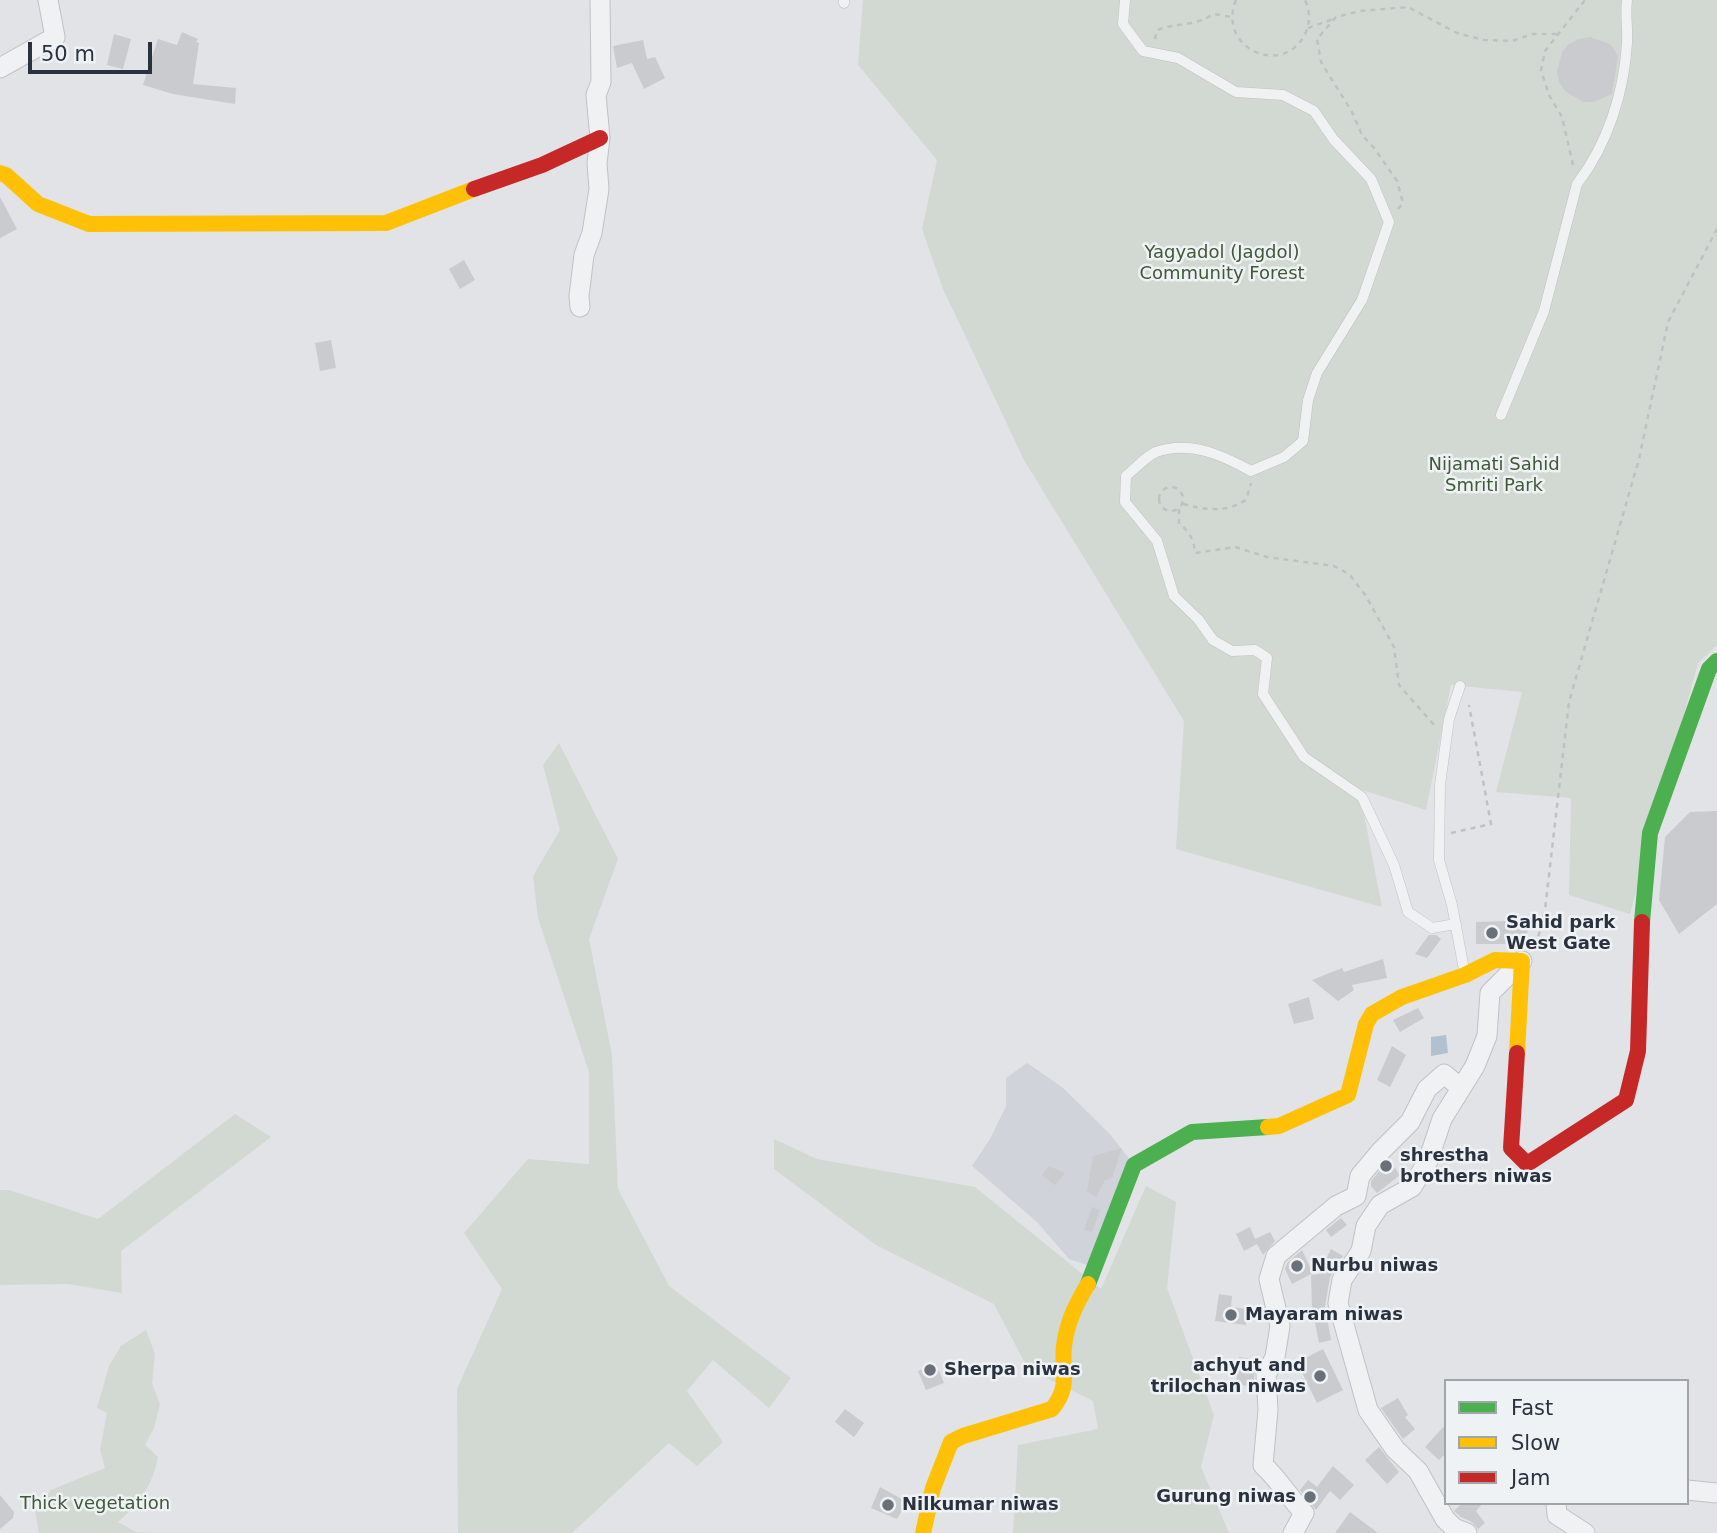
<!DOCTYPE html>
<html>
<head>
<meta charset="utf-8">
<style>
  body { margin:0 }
  #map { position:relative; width:1717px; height:1533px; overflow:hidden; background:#e1e3e6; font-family:"DejaVu Sans",sans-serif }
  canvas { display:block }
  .legend { position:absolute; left:1444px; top:1379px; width:245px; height:126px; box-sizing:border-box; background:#eff2f5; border:2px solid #a0a5ac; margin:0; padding:9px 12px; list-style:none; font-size:21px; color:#29323e }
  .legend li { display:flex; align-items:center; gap:14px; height:35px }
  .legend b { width:35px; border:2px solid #a0a5ac }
  .scale { position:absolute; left:28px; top:42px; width:124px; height:32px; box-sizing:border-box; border:4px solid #29323e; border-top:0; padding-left:9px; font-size:21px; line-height:24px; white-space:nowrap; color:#29323e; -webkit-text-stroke:5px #eff2f5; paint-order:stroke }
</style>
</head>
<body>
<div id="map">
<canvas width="1717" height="1533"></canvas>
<ul class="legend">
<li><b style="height:9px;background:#4caf50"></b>Fast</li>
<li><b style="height:9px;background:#ffc107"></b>Slow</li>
<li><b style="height:9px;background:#c62828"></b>Jam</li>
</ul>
<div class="scale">50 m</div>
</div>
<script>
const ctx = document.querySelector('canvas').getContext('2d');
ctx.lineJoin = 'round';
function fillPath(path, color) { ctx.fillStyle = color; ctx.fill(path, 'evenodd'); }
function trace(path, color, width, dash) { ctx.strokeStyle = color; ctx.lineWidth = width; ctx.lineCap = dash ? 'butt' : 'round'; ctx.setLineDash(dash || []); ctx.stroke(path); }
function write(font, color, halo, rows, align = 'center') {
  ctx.font = font + ' "DejaVu Sans",sans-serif'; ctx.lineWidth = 5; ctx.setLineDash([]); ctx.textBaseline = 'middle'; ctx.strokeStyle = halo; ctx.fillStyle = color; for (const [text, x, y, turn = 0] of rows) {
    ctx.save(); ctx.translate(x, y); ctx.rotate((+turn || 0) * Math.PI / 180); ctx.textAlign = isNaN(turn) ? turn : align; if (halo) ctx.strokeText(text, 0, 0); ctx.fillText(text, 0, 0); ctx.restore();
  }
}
fillPath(new Path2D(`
  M 1027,1063 L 1062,1087 L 1109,1133 L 1134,1165 L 1090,1266 L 1069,1259 L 1037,1222 L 972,1166 L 990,1139 L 1006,1106 L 1006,1078 Z`), '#d0d3d9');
fillPath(new Path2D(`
  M 863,0 L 1717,0 L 1717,645 L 1698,663 L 1630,914 L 1569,895 L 1571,798 L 1496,792 L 1522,692 L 1451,685 L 1426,810 L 1359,789 L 1382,907 L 1176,849 L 1184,721 L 1024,460 L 943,289 L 922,229 L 937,160 L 858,65 Z
  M 559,743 L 618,859 L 589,939 L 612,1055 L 618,1189 L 669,1286 L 791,1378 L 769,1408 L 713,1360 L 687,1391 L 723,1442 L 697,1466 L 669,1443 L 572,1533 L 458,1533 L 457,1389 L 502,1289 L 464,1233 L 528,1159 L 589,1164 L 589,1072 L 538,918 L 533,876 L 560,830 L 543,765 Z
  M 235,1114 L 271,1137 L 121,1251 L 122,1293 L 68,1284 L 0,1285 L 0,1190 L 9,1190 L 98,1219 Z
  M 774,1139 L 817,1159 L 975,1187 L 1101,1289 L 1146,1186 L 1176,1202 L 1167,1288 L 1214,1415 L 1201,1467 L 1229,1533 L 1013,1533 L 1018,1445 L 1098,1429 L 1093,1401 L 1028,1369 L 994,1304 L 876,1245 L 774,1169 Z
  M 146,1330 L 155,1354 L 152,1383 L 160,1404 L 154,1428 L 145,1445 L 158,1457 C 153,1485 139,1504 118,1522 L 136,1532 L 154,1533 L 39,1533 L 35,1511 L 51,1490 L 105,1468 L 100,1450 L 107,1413 L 97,1408 L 109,1366 L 121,1346 Z`), '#d2d9d2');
fillPath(new Path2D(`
  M 1446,1035 L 1448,1053 L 1431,1056 L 1431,1037 Z`), '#b1c1d0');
fillPath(new Path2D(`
  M 182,32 L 198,39 L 196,42 L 199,43 L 193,84 L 236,88 L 235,104 L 173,94 L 143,85 L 158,39 L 177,45 Z
  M 114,34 L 131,39 L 123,69 L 107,65 Z
  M 1590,37 L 1610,44 L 1618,56 L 1612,94 L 1593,102 L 1583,102 L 1565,91 L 1559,82 L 1557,72 L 1562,52 L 1569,44 L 1579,39 Z
  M 643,40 L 647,59 L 655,57 L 665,78 L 644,89 L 632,63 L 617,68 L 613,46 Z
  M 0,197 L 17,229 L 0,238 Z
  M 464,260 L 475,280 L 460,289 L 449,269 Z
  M 331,340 L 336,368 L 320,371 L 315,343 Z
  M 1717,811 L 1717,904 L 1679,934 L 1659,900 L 1665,837 L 1690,812 Z
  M 1535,920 L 1524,938 L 1509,940 L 1509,944 L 1476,944 L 1476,922 Z
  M 1429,935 L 1436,935 L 1441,939 L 1427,958 L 1415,954 Z
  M 1383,959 L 1387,978 L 1352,985 L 1354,990 L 1338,1001 L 1312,980 L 1342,968 L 1344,972 Z
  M 1309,997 L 1314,1019 L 1294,1024 L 1288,1004 Z
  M 1418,1008 L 1424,1018 L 1400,1032 L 1393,1020 Z
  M 1392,1046 L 1406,1055 L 1390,1087 L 1377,1080 Z
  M 1122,1148 L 1112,1178 L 1105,1180 L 1096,1197 L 1087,1191 L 1093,1156 Z
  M 1389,1160 L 1400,1175 L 1377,1193 L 1371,1186 L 1371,1181 Z
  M 1049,1166 L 1065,1173 L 1055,1185 L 1042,1175 Z
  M 1092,1207 L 1100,1210 L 1092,1232 L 1084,1230 Z
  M 1341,1218 L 1347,1225 L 1331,1237 L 1326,1230 Z
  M 1250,1227 L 1255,1239 L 1270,1232 L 1275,1241 L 1263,1255 L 1257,1244 L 1244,1251 L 1236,1234 Z
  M 1331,1249 L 1343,1256 L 1330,1277 L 1325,1306 L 1331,1340 L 1319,1343 L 1312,1308 L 1311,1275 L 1319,1274 Z
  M 1302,1250 L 1313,1273 L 1292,1284 L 1285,1269 L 1287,1263 Z
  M 1219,1294 L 1232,1296 L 1231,1307 L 1247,1309 L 1246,1325 L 1215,1321 Z
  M 1323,1349 L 1343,1390 L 1317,1403 L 1297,1362 Z
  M 1239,1357 L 1260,1360 L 1254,1375 L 1254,1387 L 1236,1384 Z
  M 936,1364 L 944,1383 L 926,1390 L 918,1371 Z
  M 1398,1398 L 1408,1415 L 1405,1417 L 1415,1429 L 1403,1439 L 1381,1408 Z
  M 845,1409 L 864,1423 L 854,1437 L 835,1422 Z
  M 1446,1424 L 1446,1453 L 1439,1460 L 1425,1447 Z
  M 1379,1447 L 1399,1472 L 1387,1484 L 1365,1460 Z
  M 1333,1466 L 1354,1485 L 1340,1500 L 1330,1491 L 1316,1510 L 1300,1490 L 1308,1480 L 1317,1487 Z
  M 880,1487 L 907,1502 L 897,1519 L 871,1508 Z
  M 0,1495 L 14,1512 L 13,1518 L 0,1529 Z
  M 1462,1503 L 1483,1503 L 1476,1511 L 1485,1523 L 1478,1529 L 1472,1522 L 1461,1517 L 1454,1511 Z
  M 1350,1512 L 1378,1533 L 1335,1533 Z`), '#c9cbce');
const lane = new Path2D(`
  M 1125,0 L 1123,24 L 1143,51 L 1178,58 L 1236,92 L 1283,95 L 1314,111 L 1334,140 L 1371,179 L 1389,222 L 1362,300 L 1317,373 L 1308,400 L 1303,441 L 1284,457 L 1251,471 C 1222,455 1190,440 1156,452 C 1146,456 1135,469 1126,476 L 1125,502 L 1157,541 L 1174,596 L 1198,619 L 1213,640 L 1232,651 L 1255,650 L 1267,658 L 1263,694 L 1304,757 L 1362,797 L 1394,865 L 1408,912 L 1432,928 L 1456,924
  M 844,3 L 844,0
  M 1501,415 L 1544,311 L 1577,184 C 1608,144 1624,92 1627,43 C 1628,28 1625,15 1627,0
  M 1460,686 L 1449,719 L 1440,785 L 1439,860 L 1452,905 L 1465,975`);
const street = new Path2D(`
  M 0,68 L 55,37 L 48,0
  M 580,307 L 579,296 L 584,255 L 592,233 L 599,189 L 597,163 L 600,138 L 596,95 L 601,82 L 600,0
  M 1687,1490 L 1717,1493
  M 1556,1503 L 1557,1515 L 1585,1533
  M 1293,1533 L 1304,1513 C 1289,1497 1279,1480 1263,1465 L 1268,1410 L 1266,1375 L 1275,1357 L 1280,1326 L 1269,1279 L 1276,1256 L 1336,1206 L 1356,1196 L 1360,1176 L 1380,1152 L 1410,1122 L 1427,1089 L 1444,1074 L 1461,1088
  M 1467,1533 L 1454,1528 L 1445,1519 L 1418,1471 L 1395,1449 L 1368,1410 L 1338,1303 L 1342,1280 L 1361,1251 L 1366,1226 L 1380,1205 L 1412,1187 L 1428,1161 L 1442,1119 L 1475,1066 L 1487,1036 L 1490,993 L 1522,961`);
trace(lane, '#bfc1c4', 11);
trace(street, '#bfc1c4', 21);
trace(new Path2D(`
  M 1236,0 C 1216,49 1285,79 1306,32 C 1310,22 1310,10 1305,0
  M 1308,28 L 1333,19
  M 1155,39 L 1157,30 C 1175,23 1197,26 1213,14 L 1232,17
  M 1573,165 L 1562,117 L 1549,95 L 1541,70 L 1545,51 L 1585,0
  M 1398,209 L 1403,203 L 1397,181 L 1374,148 L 1362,135 L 1352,112 L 1321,62 L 1317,39 L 1336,17 L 1360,11 L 1408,7 L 1457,33 L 1484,40 L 1512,41 L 1533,34 L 1560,34
  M1159 499a12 12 0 1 1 24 0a12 12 0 1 1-24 0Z
  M 1183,504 C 1206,510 1225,513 1246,500 L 1251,483
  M 1179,509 L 1179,524 C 1190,531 1194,541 1195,553 L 1235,547 L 1267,557 L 1334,566 L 1349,574 L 1366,596 L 1394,647 L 1399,685 L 1435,726
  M 1451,833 L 1491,824 L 1469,705
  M 1536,946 L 1545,910 L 1569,702 L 1639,459 L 1668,322 L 1717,229`), '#bfc2c4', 2.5, [5, 5]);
trace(lane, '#f0f1f3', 10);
trace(street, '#f0f1f3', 19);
trace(new Path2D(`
  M 1642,922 L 1650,833 L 1709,669 L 1717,661
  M 1088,1284 L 1134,1165 L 1192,1132 L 1268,1127`), '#4caf50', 16);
trace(new Path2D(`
  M 0,173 L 6,175 L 38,204 L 89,224 L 386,223 L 474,189
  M 1268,1127 L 1279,1126 L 1348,1095 L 1366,1024 L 1372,1014 L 1402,997 L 1465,975 L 1495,960 L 1522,961 L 1517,1053
  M 923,1533 L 933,1488 L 951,1442 L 963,1436 L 1052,1409 C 1071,1386 1061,1372 1064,1346 C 1067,1322 1076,1304 1088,1284`), '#ffc107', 16);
trace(new Path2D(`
  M 474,189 L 542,165 L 600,138
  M 1517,1053 L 1511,1148 L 1527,1164 L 1626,1100 L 1638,1051 L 1642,922`), '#c62828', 16);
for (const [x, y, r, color] of [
  [1492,933,7,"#697079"],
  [1386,1166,7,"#697079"],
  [1297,1266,7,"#697079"],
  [1231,1315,7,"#697079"],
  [930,1370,7,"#697079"],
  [1320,1376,7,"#697079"],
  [1310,1497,7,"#697079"],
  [888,1505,7,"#697079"]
]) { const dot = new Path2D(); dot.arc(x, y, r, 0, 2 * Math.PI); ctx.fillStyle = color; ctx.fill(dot); trace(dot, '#eff2f5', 2.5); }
write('18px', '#405937', '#eff2f5', [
  ["Yagyadol (Jagdol)",1222,253],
  ["Community Forest",1222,274],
  ["Nijamati Sahid",1494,465],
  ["Smriti Park",1494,486],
  ["Thick vegetation",95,1504]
]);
write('bold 18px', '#29323e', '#eff2f5', [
  ["Sahid park",1506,923],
  ["West Gate",1506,944],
  ["shrestha",1400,1156],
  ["brothers niwas",1400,1177],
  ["Nurbu niwas",1311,1266],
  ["Mayaram niwas",1245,1315],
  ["achyut and",1306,1366,"right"],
  ["trilochan niwas",1306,1387,"right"],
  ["Sherpa niwas",944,1370],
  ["Gurung niwas",1296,1497,"right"],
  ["Nilkumar niwas",902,1505]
], 'left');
</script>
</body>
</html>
